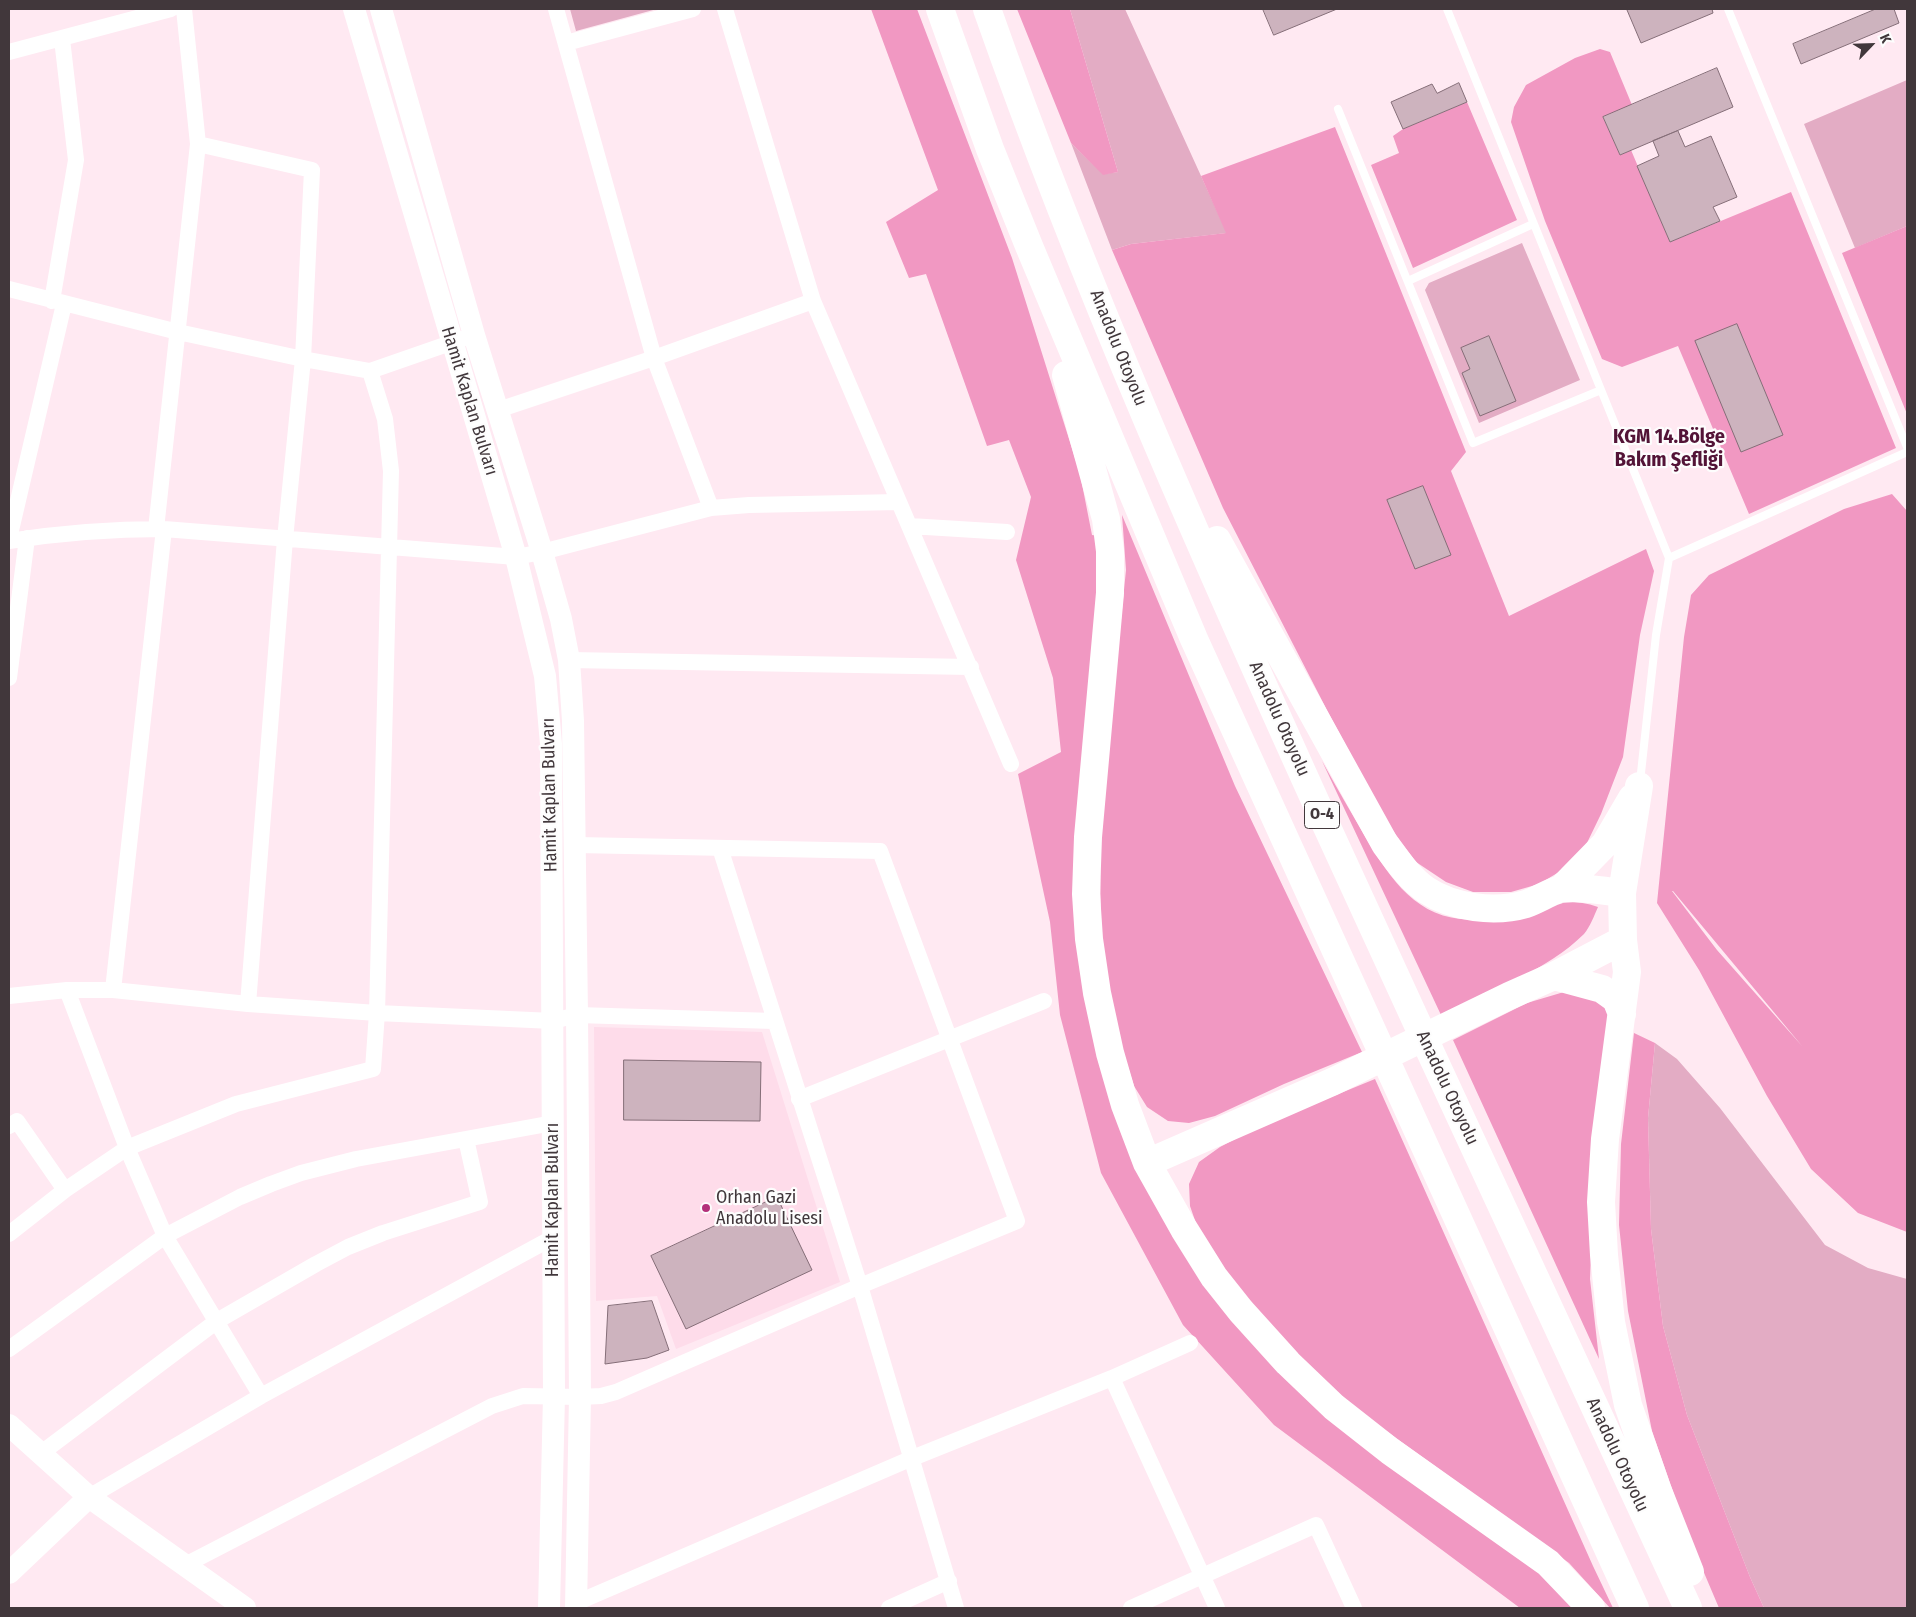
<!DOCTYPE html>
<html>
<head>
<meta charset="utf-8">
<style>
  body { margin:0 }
  #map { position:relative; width:1916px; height:1617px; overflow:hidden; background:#ffe9f2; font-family:"Fira Sans Condensed",sans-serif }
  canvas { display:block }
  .frame { position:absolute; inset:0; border:10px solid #41373b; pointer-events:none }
  .north { position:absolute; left:1846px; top:20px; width:50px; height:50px; -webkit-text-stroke:4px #fdfdfd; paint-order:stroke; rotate:66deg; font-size:14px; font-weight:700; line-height:20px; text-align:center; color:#41373b }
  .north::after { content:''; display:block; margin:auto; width:18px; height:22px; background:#41373b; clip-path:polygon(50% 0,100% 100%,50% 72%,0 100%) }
</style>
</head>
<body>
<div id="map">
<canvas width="1916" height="1617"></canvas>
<div class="frame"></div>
<div class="north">K</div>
</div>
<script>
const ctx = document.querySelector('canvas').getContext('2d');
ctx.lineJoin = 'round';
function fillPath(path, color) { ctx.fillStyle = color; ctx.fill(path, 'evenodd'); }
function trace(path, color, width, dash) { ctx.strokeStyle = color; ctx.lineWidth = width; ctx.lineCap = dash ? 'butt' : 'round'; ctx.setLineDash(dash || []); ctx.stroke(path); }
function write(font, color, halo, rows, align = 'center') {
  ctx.font = font + ' "Fira Sans Condensed",sans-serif'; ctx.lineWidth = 4.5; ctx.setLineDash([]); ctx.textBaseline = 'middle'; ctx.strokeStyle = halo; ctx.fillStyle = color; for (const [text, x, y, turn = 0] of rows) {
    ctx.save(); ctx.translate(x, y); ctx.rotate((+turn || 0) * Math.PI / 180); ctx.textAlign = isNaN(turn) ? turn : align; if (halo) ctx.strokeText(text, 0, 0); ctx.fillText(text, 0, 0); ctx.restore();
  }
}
fillPath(new Path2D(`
  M 594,1027 L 762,1032 L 840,1282 L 676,1349 L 657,1296 L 596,1301 Z`), '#fedcea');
fillPath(new Path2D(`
  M 570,9 L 657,9 L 576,31 Z
  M 1070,9 L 1125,9 L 1227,233 L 1131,244 L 1112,250 L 1071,143 L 1103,174 L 1118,172 Z
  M 1907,80 L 1907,226 L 1855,248 L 1804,124 Z
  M 1522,243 L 1580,380 L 1479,423 L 1425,290 L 1429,283 Z
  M 1655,1043 L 1677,1059 L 1720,1108 L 1825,1245 L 1868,1268 L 1907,1279 L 1907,1608 L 1764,1608 L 1750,1577 L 1687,1415 L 1663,1326 L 1651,1229 L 1648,1118 Z`), '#e3acc4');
fillPath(new Path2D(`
  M 871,9 L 917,9 L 1012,258 L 1080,474 L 1092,535 L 1098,536 L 1087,1005 L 1218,1301 L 1531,1565 L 1578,1608 L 1520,1608 L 1274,1425 L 1183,1325 L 1101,1173 L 1060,1015 L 1050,922 L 1018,774 L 1061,752 L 1053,678 L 1016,560 L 1031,497 L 1009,440 L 987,446 L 926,274 L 909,278 L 886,222 L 938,190 Z
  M 1017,9 L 1070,9 L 1118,172 L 1103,175 L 1071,143 Z
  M 1600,49 L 1610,52 L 1632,105 L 1603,117 L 1620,155 L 1631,150 L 1670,242 L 1791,192 L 1896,448 L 1749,514 L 1678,346 L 1622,367 L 1602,359 L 1545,221 L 1511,122 L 1514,107 L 1526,85 L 1575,58 Z
  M 1467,102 L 1517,220 L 1413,268 L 1371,165 L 1399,153 L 1393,136 L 1403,129 Z
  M 1335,127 L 1466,452 L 1451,471 L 1509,616 L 1646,549 L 1654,571 L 1640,635 L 1623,757 L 1601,814 L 1586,845 L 1564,869 L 1539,884 L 1511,892 L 1473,892 L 1446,882 L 1416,862 L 1388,824 L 1329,714 L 1223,508 L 1112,250 L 1131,244 L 1226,233 L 1201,176 Z
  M 1907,226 L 1907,414 L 1842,253 Z
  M 1892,494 L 1907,511 L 1907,1232 L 1858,1213 L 1811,1169 L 1767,1096 L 1699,970 L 1657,903 L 1684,637 L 1691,595 L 1709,575 L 1844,509 ZM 1672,891 L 1673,891 L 1802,1046 L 1717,950 Z
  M 1122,515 L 1235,786 L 1362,1052 L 1284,1084 L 1215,1116 L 1189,1123 L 1168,1121 L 1147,1107 L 1134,1086 L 1116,1029 L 1101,936 L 1100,854 L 1111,718 L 1126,570 Z
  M 1322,761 C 1336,787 1351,812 1366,838 C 1392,882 1421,924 1479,919 C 1486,918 1494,916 1501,914 C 1534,906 1565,895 1598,907 C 1594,916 1590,927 1584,934 C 1548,970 1487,993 1441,1015 Z
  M 1574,989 L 1604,1003 L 1612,1021 L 1594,1175 L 1590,1279 L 1599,1359 L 1453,1040 L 1527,1003 Z
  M 1634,1033 L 1655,1043 L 1648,1118 L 1651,1229 L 1663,1326 L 1687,1415 L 1750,1577 L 1764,1608 L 1719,1608 L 1688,1535 L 1652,1431 L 1628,1311 L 1619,1225 L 1621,1144 Z
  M 1375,1079 L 1593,1566 L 1613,1608 L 1610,1608 L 1569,1563 L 1353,1407 L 1287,1345 L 1228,1276 L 1199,1232 L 1190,1206 L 1189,1184 L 1199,1162 L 1220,1147 L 1258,1127 Z`), '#f198c2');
const building = new Path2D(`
  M 1263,9 L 1337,9 L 1274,35 Z
  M 1630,9 L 1712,9 L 1713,13 L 1641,43 L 1627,10 Z
  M 1876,9 L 1894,9 L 1899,23 L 1801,64 L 1793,44 Z
  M 1717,68 L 1733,107 L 1620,155 L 1603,117 Z
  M 1459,83 L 1467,102 L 1403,129 L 1391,102 L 1432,84 L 1437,93 Z
  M 1678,131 L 1685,147 L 1711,136 L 1737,197 L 1713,207 L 1720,221 L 1670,242 L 1637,166 L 1659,156 L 1653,141 Z
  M 1737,324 L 1783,435 L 1741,452 L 1695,341 Z
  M 1489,336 L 1516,401 L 1480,416 L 1462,373 L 1470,369 L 1461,348 Z
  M 1423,486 L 1451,555 L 1415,569 L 1387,500 Z
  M 624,1060 L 761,1062 L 760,1121 L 624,1120 Z
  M 777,1197 L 812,1270 L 686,1329 L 651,1256 Z
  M 652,1301 L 669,1350 L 647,1358 L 605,1364 L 608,1306 Z`);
fillPath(building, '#cdb3be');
trace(building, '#856e78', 1);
trace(new Path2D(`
  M 1447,9 L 1669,558
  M 1728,9 L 1907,447
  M 1338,109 L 1473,443 L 1601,390
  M 1408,281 L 1533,224
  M 1640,782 L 1656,635 L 1669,558 L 1907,452`), '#fff', 8);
trace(new Path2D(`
  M 556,9 L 654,358 L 711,508
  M 725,9 L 813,301 L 1011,764
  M 566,43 L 693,9
  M 9,52 L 171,9
  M 198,144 L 312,170 L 303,359 L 285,539 L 248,1004
  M 9,289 L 178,332 L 303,359 L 370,371 L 462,339
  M 52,301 L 76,160 L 62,39
  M 498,410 L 654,358 L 813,301
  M 910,526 L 1007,532
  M 156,529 L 198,144 L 184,9
  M 9,539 L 64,304
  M 9,541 C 60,533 112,529 164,529 L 516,557 L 542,552 L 711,508 L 749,505 L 899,502
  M 569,660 L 971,667
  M 9,678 L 27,538
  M 720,848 L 860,1286 L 956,1608
  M 67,990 L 127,1148 L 165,1236 L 261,1396
  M 113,990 L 164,529
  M 9,996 L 67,990 L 113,990 L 248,1004 L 377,1013 L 553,1021 L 577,1015 L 774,1021
  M 799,1099 L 1044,1001
  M 9,1126 L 17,1121 L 65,1190
  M 9,1234 L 65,1190 L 127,1148 L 236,1104 L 373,1069 L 377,1013 L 391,471 L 385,419 L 370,371
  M 9,1349 L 165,1236 L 240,1197 L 271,1184 L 301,1173 L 356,1159 L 553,1123
  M 1112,1378 L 1217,1608
  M 40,1454 L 217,1321 L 316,1264 L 348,1247 L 383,1233 L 480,1202 L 466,1139
  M 89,1497 L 261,1396 L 554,1237
  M 185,1565 L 492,1406 L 523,1396 L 580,1397 L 601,1396 L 616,1392 L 860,1286 L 1017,1221 L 880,851 L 576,845
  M 576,1603 L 910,1459 L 1112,1378 L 1190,1343
  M 889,1608 L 949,1581
  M 1131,1608 L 1316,1525 L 1354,1608`), '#fff', 16);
trace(new Path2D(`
  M 354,9 L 516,557 L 545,676 L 551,744 L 554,1396 L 549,1608
  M 381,9 L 474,335 L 542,552 L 561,619 L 569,660 L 573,721 L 577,1015 L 580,1397 L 576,1608
  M 9,1425 L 89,1497 L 245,1608
  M 9,1573 L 89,1497`), '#fff', 22);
trace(new Path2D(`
  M 940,9 L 990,149 L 1029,246 L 1194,639 L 1635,1608
  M 987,9 C 1085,288 1205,558 1327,827 C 1446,1088 1568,1348 1688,1608
  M 1066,375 L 1106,519 L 1110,551 L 1110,593 L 1088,837 L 1086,894 L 1089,939 L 1097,993 L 1110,1053 L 1125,1105 L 1147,1163 L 1184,1229 L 1214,1277 L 1241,1311 L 1288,1363 L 1334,1407 L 1390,1451 L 1548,1563 L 1591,1608
  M 1217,540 L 1385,844 C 1397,860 1409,878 1426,890 C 1453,908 1495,913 1526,904 C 1538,900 1549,892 1561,889 C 1578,886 1606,891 1622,893
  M 1639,786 L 1622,893 L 1623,940 L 1627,972 L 1605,1139 L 1601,1202 L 1604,1255 L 1611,1322 L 1628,1405 L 1658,1491 L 1690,1572
  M 1561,889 L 1605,844 L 1632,798
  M 1554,976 L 1602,989 L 1616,999 L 1622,1014
  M 1147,1163 L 1332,1082 L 1509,996 L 1554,976 L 1623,940`), '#fff', 28);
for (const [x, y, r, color] of [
  [706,1208,5,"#b3317a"]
]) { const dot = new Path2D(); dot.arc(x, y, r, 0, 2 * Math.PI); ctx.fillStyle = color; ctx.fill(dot); trace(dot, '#fdfdfd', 2); }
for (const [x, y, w] of [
  [1322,815,35]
]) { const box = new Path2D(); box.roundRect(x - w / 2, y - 13.5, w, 27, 4); ctx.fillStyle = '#fdfdfd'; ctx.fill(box); trace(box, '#41373b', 1); }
write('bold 16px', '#41373b', null, [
  ["O-4",1322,815]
]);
write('18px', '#41373b', '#fdfdfd', [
  ["Anadolu Otoyolu",1118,348,68],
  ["Hamit Kaplan Bulvarı",469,401,73],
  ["Anadolu Otoyolu",1279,719,66],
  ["Hamit Kaplan Bulvarı",550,795,-91],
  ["Anadolu Otoyolu",1447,1088,65],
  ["Hamit Kaplan Bulvarı",553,1200,-90],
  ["Anadolu Otoyolu",1617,1455,65]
]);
write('18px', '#41373b', '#fdfdfd', [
  ["Orhan Gazi",716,1198],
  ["Anadolu Lisesi",716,1219]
], 'left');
write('bold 20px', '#531437', '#fdfdfd', [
  ["KGM 14.Bölge",1669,437],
  ["Bakım Şefliği",1669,460]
]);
</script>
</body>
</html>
